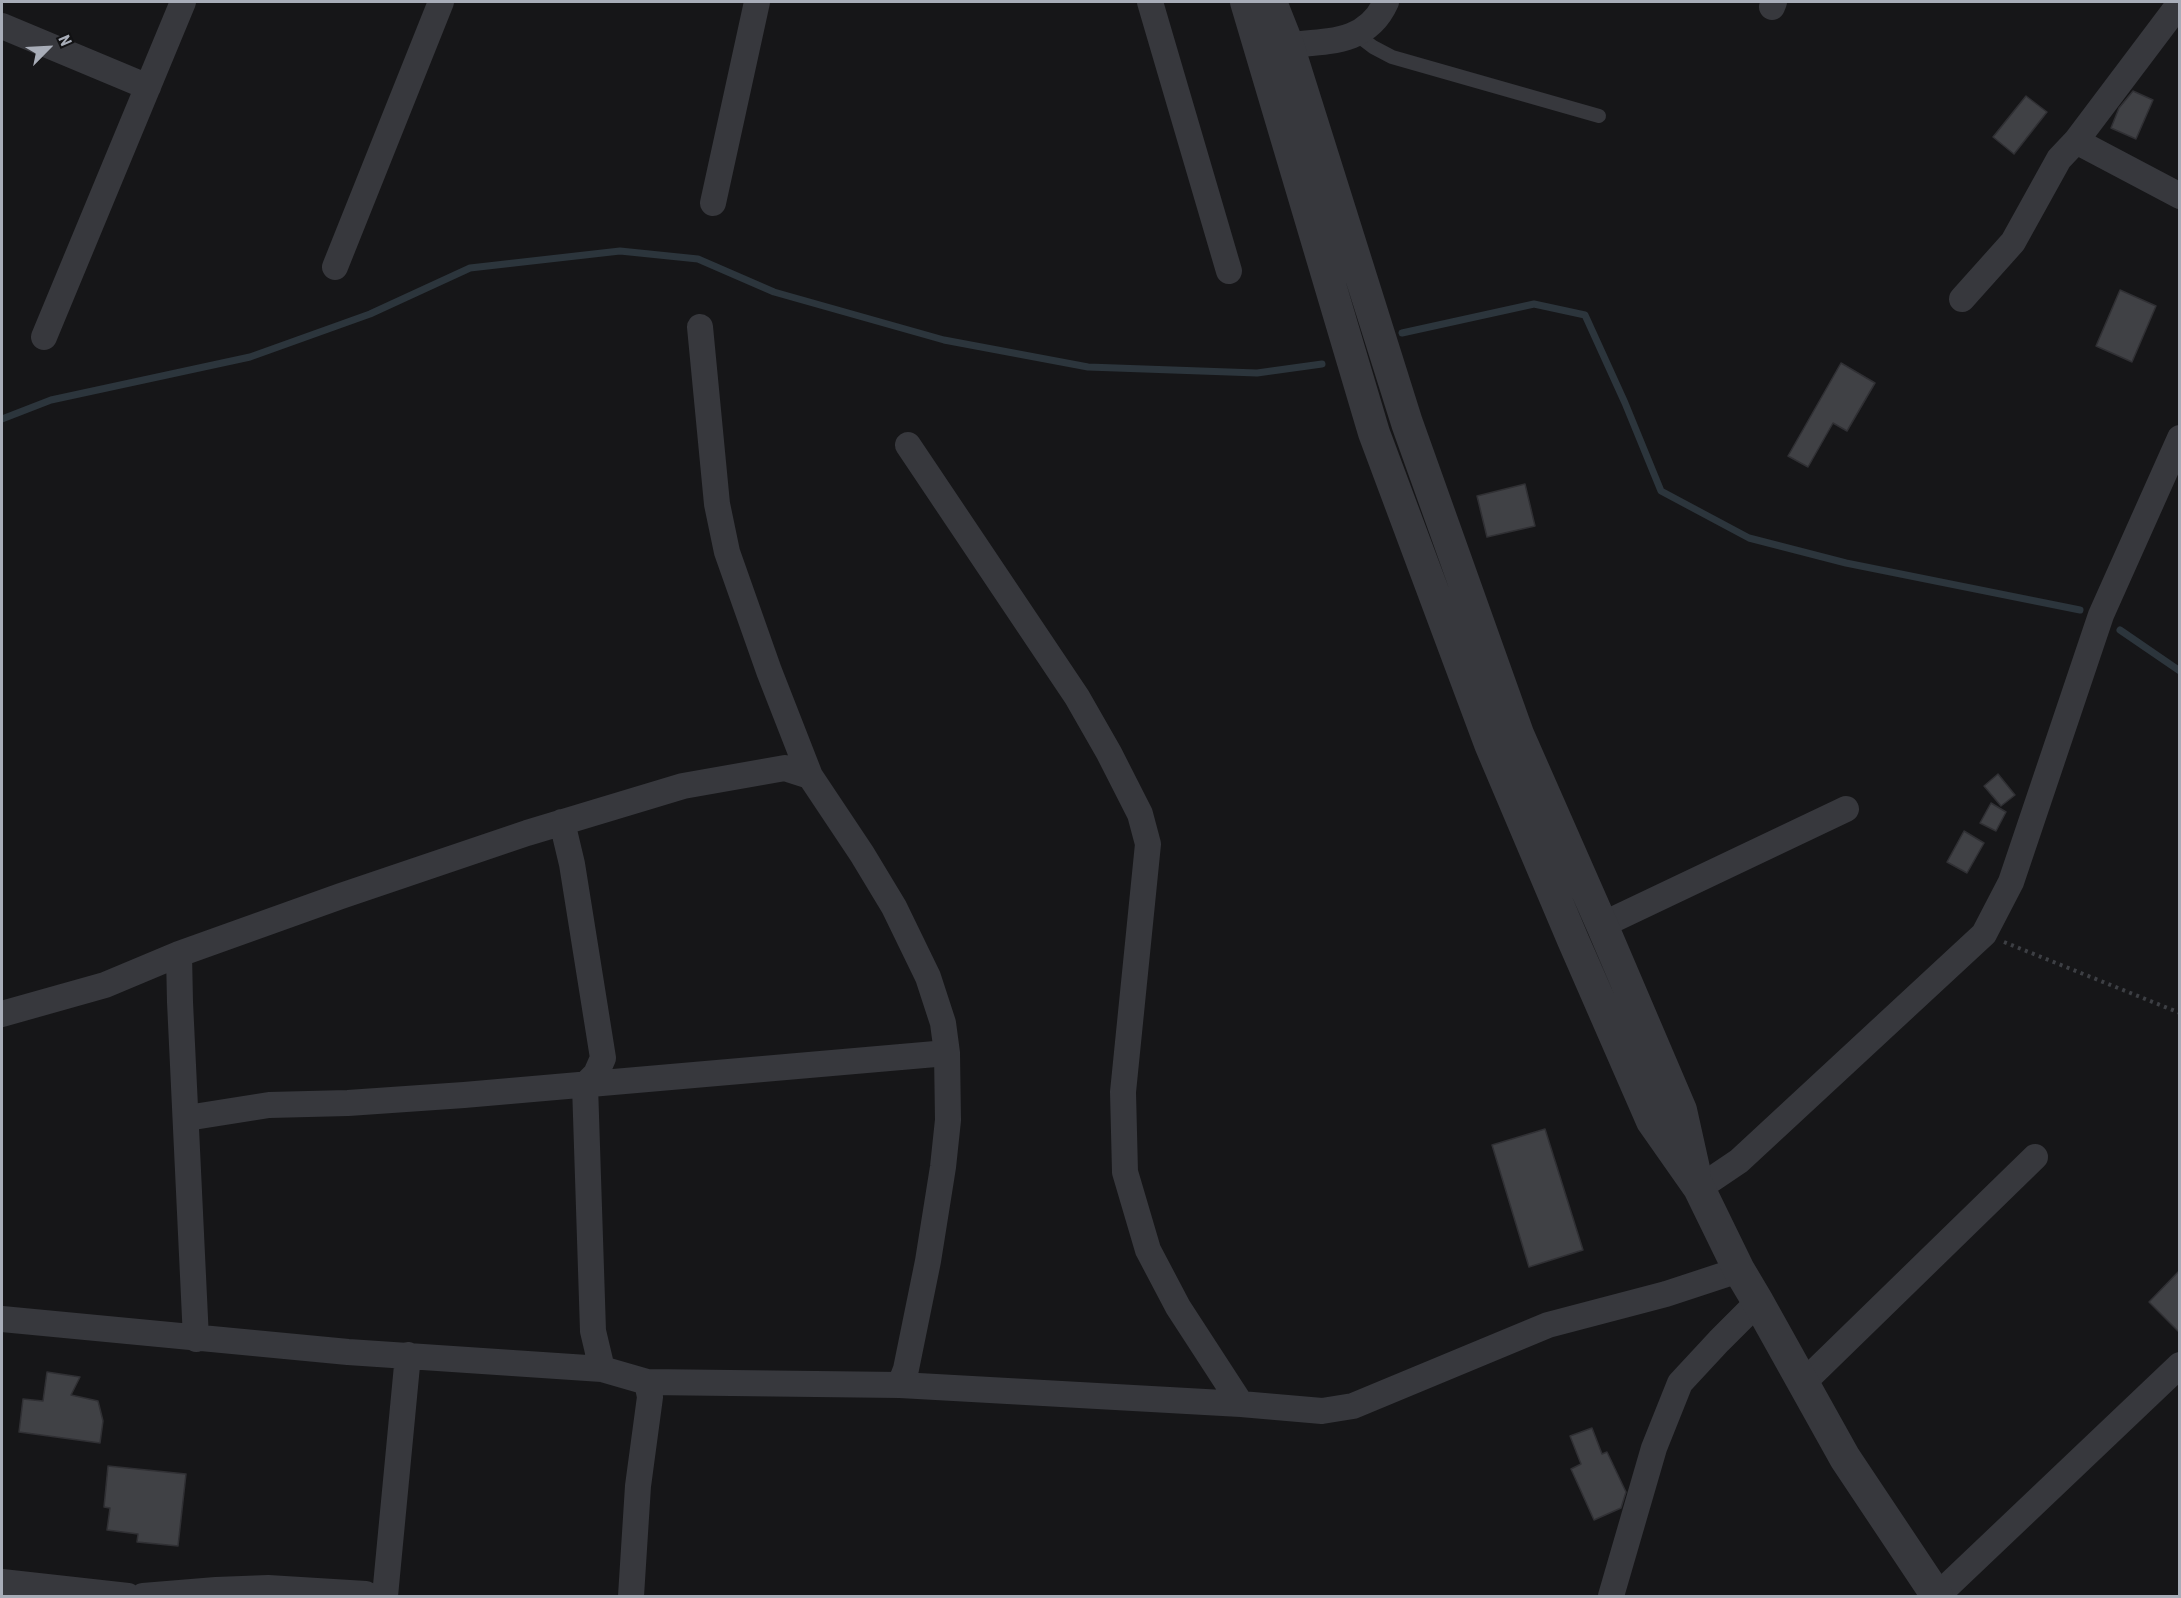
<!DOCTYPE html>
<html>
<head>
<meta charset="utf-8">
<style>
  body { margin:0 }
  #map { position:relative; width:2181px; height:1598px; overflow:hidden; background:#161618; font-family:"Roboto Condensed",sans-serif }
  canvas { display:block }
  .frame { position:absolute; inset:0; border:3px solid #a8adb8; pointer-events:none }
  .north { position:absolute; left:18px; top:18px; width:60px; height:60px; -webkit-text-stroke:4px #111113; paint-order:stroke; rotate:66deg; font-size:16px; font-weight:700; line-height:24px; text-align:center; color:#a8adb8 }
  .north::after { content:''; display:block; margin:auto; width:21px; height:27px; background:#a8adb8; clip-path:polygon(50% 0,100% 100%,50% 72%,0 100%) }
</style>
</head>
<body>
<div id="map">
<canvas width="2181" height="1598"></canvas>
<div class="frame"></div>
<div class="north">N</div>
</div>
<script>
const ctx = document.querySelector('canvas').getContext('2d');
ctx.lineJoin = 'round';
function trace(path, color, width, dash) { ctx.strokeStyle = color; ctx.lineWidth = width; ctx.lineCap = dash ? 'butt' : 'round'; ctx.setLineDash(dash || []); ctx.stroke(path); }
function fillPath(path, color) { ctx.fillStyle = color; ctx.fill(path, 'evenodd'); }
trace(new Path2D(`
  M 1402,333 L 1534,304 L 1585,315 L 1625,403 L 1661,491 L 1749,538 L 1846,563 L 2080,610
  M 2,419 L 51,400 L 250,357 L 370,314 L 470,268 L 620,251 L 698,259 L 774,292 L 944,340 L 1088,367 L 1257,373 L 1322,364
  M 2120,630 L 2180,671`), '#2c353c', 7);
const building = new Path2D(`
  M 2133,91 L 2153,100 L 2136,139 L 2111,128 L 2119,108 Z
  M 2026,96 L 2047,112 L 2014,154 L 1993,137 Z
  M 2120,290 L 2156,306 L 2132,362 L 2096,346 Z
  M 1841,363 L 1875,383 L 1847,431 L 1833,423 L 1808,467 L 1788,456 Z
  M 1525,484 L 1535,526 L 1487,537 L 1477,496 Z
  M 1998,774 L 2015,795 L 2001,806 L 1984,786 Z
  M 1991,803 L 2006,812 L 1996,831 L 1980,823 Z
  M 1964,831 L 1984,843 L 1967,873 L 1947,862 Z
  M 1545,1129 L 1583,1250 L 1529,1267 L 1492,1145 Z
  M 2180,1270 L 2180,1333 L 2149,1302 Z
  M 47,1372 L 80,1377 L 71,1395 L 98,1401 L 103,1421 L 100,1443 L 19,1432 L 23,1399 L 43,1401 Z
  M 1592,1428 L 1602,1454 L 1607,1452 L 1626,1492 L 1621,1508 L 1594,1520 L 1571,1469 L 1581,1464 L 1570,1436 Z
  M 108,1466 L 186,1474 L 178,1546 L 137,1542 L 138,1534 L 107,1530 L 110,1508 L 104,1507 Z`);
fillPath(building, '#404145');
trace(building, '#303034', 1.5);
trace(new Path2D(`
  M 2004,942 L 2180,1013`), '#3d3f44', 4, [3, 4.5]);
trace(new Path2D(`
  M 1356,34 L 1373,47 L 1392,57 L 1599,116`), '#37383d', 14);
trace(new Path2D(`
  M 1150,2 L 1229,271
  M 1772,7 L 1774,2
  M 2,26 L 148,87
  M 1288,45 C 1328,41 1367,44 1386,2
  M 2076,141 L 2180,3
  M 713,203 L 757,2
  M 335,267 L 441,2
  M 1962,299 L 2013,242 L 2059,159 L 2076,141 L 2180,196
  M 700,327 L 717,504 L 727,552 L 769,671 L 810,776
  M 44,337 L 183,2
  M 908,445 L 1077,697 L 1109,753 L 1140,814 L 1148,844 L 1123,1092 L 1125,1172 L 1148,1250 L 1178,1307 L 1241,1404
  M 562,822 L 572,864 L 603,1058 L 596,1074 L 585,1085 L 593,1331 L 602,1369
  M 1602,925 L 1846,809
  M 179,954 L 180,1002 L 196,1339
  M 2,1014 L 105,985 L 179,954 L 341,896 L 527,833 L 683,786 L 785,768 L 810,776 L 862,854 L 894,907 L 928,977 L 943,1023 L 947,1053 L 948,1120 L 943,1167 L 928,1261 L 906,1369 L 900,1385
  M 187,1118 L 269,1105 L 348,1103 L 464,1095 L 947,1053
  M 1699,1188 L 1739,1161 L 1984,934 L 2011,882 L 2101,615 L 2180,438
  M 2,1319 L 348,1352 L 602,1369 L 647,1382 L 900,1385 L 1241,1404 L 1322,1411 L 1353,1406 L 1548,1325 L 1666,1294 L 1739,1270
  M 1803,1383 L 2035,1157
  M 2,1582 L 128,1596
  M 143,1596 L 216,1590 L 268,1588 L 366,1594 L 369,1596
  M 385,1596 L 408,1355
  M 631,1596 L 638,1486 L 650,1397 L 647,1382
  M 1611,1596 L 1654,1448 L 1680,1383 L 1719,1341 L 1758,1302
  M 1937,1596 L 2180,1365`), '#37383d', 26);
trace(new Path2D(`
  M 1246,2 L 1374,433 L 1490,744 L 1573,940 L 1652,1121 L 1699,1188 L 1739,1270 L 1758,1302 L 1845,1458 L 1937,1596
  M 1271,2 L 1288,45 L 1407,423 L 1518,734 L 1602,925 L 1681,1110 L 1695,1173`), '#37383d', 32);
</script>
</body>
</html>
